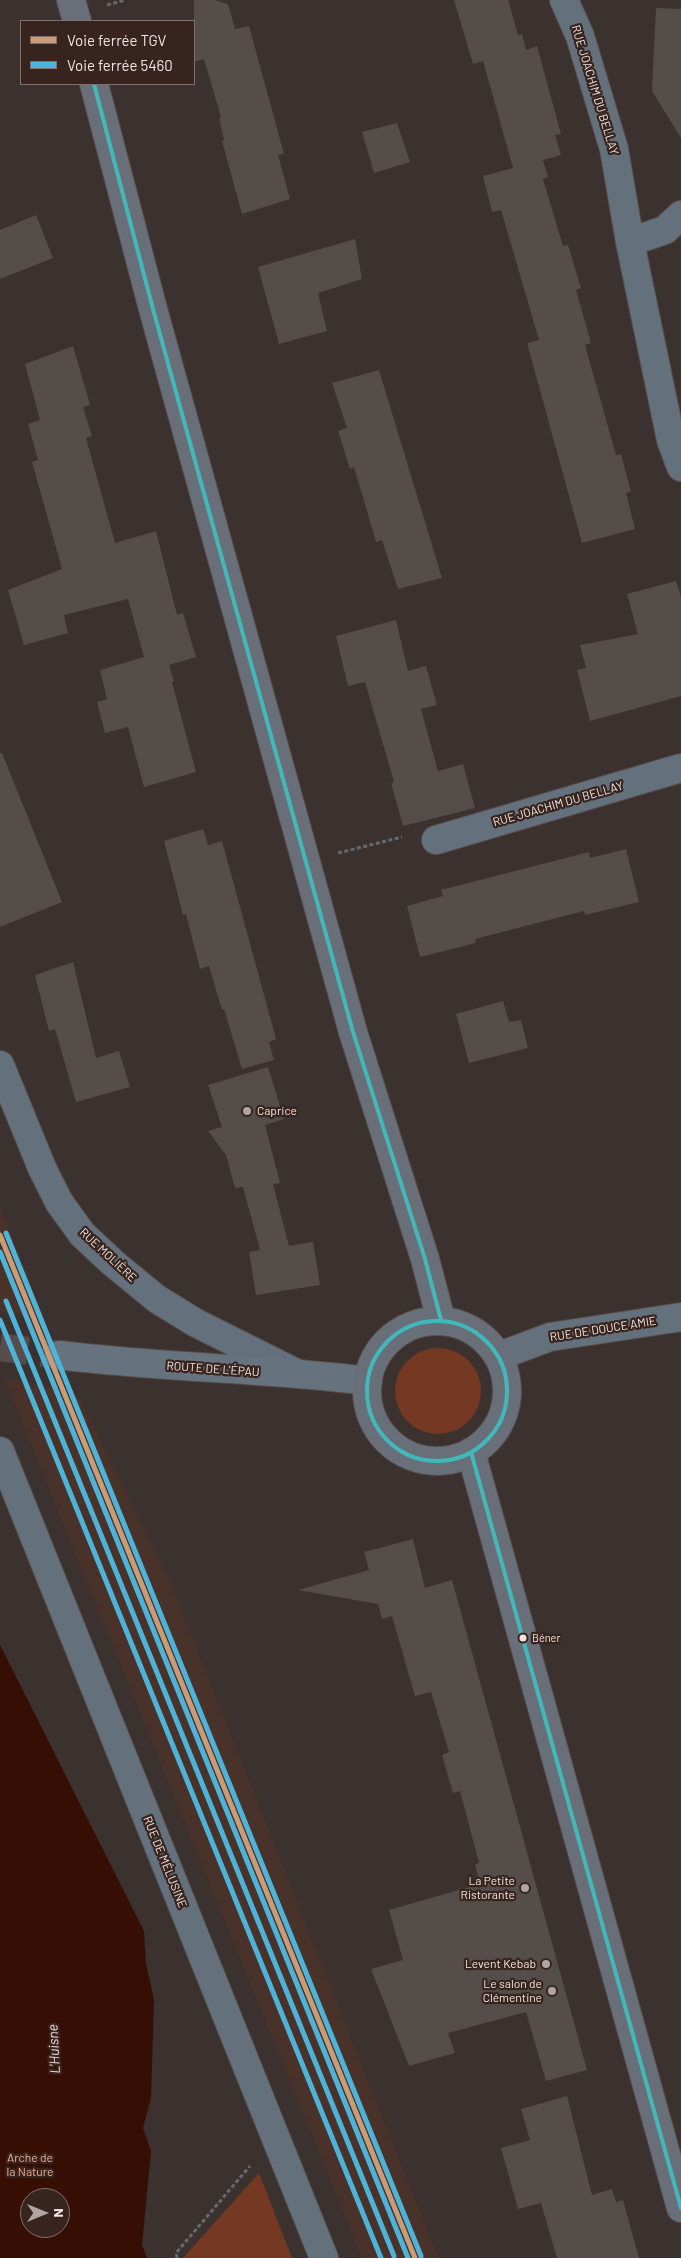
<!DOCTYPE html>
<html>
<head>
<meta charset="utf-8">
<style>
  body { margin:0 }
  #map { position:relative; width:681px; height:2258px; overflow:hidden; background:#3b312e; font-family:Barlow,sans-serif }
  canvas { display:block }
  .legend { position:absolute; left:20px; top:20px; width:175px; height:65px; box-sizing:border-box; background:#37241e; border:1px solid #81716c; margin:0; padding:6px 9px; list-style:none; font-size:15px; color:#f1e4e0 }
  .legend li { display:flex; align-items:center; gap:10px; height:25px }
  .legend b { width:25px; border:1px solid #81716c }
  .north { position:absolute; left:20px; top:2188px; width:50px; height:50px; box-sizing:border-box; background:#37241e; border:1px solid #81716c; border-radius:50%; rotate:90deg; font-size:14px; font-weight:700; line-height:20px; text-align:center; color:#f1e4e0 }
  .north::after { content:''; display:block; margin:auto; width:18px; height:22px; background:#b1a5a2; clip-path:polygon(50% 0,100% 100%,50% 72%,0 100%) }
</style>
</head>
<body>
<div id="map">
<canvas width="681" height="2258"></canvas>
<ul class="legend">
<li><b style="height:6px;background:#c69c79"></b>Voie ferrée TGV</li>
<li><b style="height:6px;background:#4db3d9"></b>Voie ferrée 5460</li>
</ul>
<div class="north">N</div>
</div>
<script>
const ctx = document.querySelector('canvas').getContext('2d');
ctx.lineJoin = 'round';
function fillPath(path, color) { ctx.fillStyle = color; ctx.fill(path, 'evenodd'); }
function trace(path, color, width, dash) { ctx.strokeStyle = color; ctx.lineWidth = width; ctx.lineCap = dash ? 'butt' : 'round'; ctx.setLineDash(dash || []); ctx.stroke(path); }
function write(font, color, halo, rows, align = 'center') {
  ctx.font = font + ' Barlow,sans-serif'; ctx.lineWidth = 4.5; ctx.setLineDash([]); ctx.textBaseline = 'middle'; ctx.strokeStyle = halo; ctx.fillStyle = color; for (const [text, x, y, turn = 0] of rows) {
    ctx.save(); ctx.translate(x, y); ctx.rotate((+turn || 0) * Math.PI / 180); ctx.textAlign = isNaN(turn) ? turn : align; if (halo) ctx.strokeText(text, 0, 0); ctx.fillText(text, 0, 0); ctx.restore();
  }
}
fillPath(new Path2D(`
  M 0,1207 L 45,1319 L 0,1312 Z
  M 4,1378 L 73,1391 L 79,1398 L 170,1581 L 438,2258 L 362,2258 Z`), '#49322a');
fillPath(new Path2D(`
  M395 1391a43 43 0 1 1 86 0a43 43 0 1 1-86 0Z
  M 259,2173 L 292,2258 L 183,2258 Z`), '#753822');
fillPath(new Path2D(`
  M 0,1645 L 144,1931 L 146,1964 L 154,2000 L 151,2098 L 143,2128 L 151,2151 L 142,2245 L 147,2258 L 0,2258 ZM 30,2198 L 60,2198 L 60,2228 L 30,2228 Z`), '#370e04');
fillPath(new Path2D(`
  M 194,0 L 214,0 L 228,4 L 235,29 L 249,26 L 284,154 L 278,155 L 290,199 L 242,214 L 222,141 L 224,140 L 219,118 L 221,117 L 204,59 L 194,62 Z
  M 454,0 L 508,0 L 518,35 L 522,34 L 526,50 L 537,46 L 561,134 L 555,135 L 561,155 L 543,160 L 548,177 L 543,179 L 563,246 L 568,245 L 581,288 L 576,290 L 591,343 L 585,345 L 616,455 L 621,454 L 631,492 L 626,493 L 635,529 L 582,543 L 527,343 L 539,340 L 501,210 L 492,212 L 483,176 L 513,168 L 483,61 L 473,64 Z
  M 656,8 L 681,9 L 681,138 L 652,91 Z
  M 397,123 L 410,162 L 374,173 L 362,132 Z
  M 36,215 L 53,258 L 0,279 L 0,230 Z
  M 355,239 L 362,279 L 318,293 L 327,331 L 279,344 L 258,267 Z
  M 73,346 L 90,405 L 83,407 L 92,436 L 86,438 L 115,543 L 156,531 L 177,615 L 183,613 L 196,657 L 169,665 L 174,681 L 172,682 L 196,772 L 144,787 L 128,727 L 105,733 L 97,702 L 107,699 L 100,670 L 144,657 L 128,599 L 64,615 L 68,633 L 24,645 L 8,590 L 62,569 L 32,462 L 38,460 L 28,424 L 40,420 L 25,364 Z
  M 379,370 L 442,578 L 398,589 L 382,540 L 376,542 L 354,467 L 350,469 L 338,431 L 347,428 L 332,383 Z
  M 676,581 L 681,597 L 681,696 L 590,721 L 577,670 L 586,668 L 580,645 L 638,634 L 627,594 Z
  M 396,620 L 408,671 L 426,666 L 437,705 L 421,709 L 438,771 L 463,764 L 475,808 L 403,826 L 391,783 L 394,782 L 365,682 L 348,686 L 336,636 Z
  M 0,753 L 2,753 L 62,902 L 0,927 Z
  M 203,829 L 208,845 L 222,841 L 276,1039 L 269,1042 L 274,1060 L 242,1069 L 224,1009 L 222,1010 L 209,966 L 200,969 L 186,914 L 183,915 L 164,841 Z
  M 626,849 L 639,902 L 585,915 L 584,911 L 475,939 L 476,943 L 420,957 L 407,906 L 443,896 L 441,890 L 589,852 L 590,858 Z
  M 73,962 L 96,1058 L 119,1051 L 130,1087 L 76,1102 L 55,1029 L 49,1031 L 35,975 Z
  M 503,1001 L 509,1022 L 521,1020 L 528,1048 L 469,1063 L 456,1014 Z
  M 268,1067 L 284,1119 L 265,1125 L 280,1183 L 273,1184 L 289,1246 L 313,1242 L 320,1285 L 256,1295 L 249,1252 L 260,1250 L 243,1187 L 235,1188 L 226,1155 L 208,1131 L 222,1127 L 208,1085 Z
  M 413,1539 L 425,1588 L 452,1580 L 587,2070 L 546,2081 L 526,2012 L 448,2033 L 455,2053 L 409,2066 L 371,1969 L 403,1960 L 389,1910 L 480,1884 L 475,1864 L 479,1863 L 460,1791 L 453,1793 L 442,1755 L 449,1752 L 431,1692 L 415,1696 L 392,1616 L 382,1619 L 378,1604 L 298,1590 L 369,1570 L 364,1552 Z
  M 567,2096 L 592,2195 L 612,2189 L 616,2202 L 623,2200 L 639,2258 L 557,2258 L 541,2203 L 518,2209 L 501,2148 L 530,2140 L 521,2109 Z`), '#554d4a');
trace(new Path2D(`
  M 0,1347 L 59,1355`), '#564c49', 28, [28, 14]);
const street = new Path2D(`
  M 564,0 L 580,36 L 614,149 L 630,242 L 671,440 L 681,467
  M 630,242 L 665,230 L 681,215
  M 436,840 L 681,768
  M 0,1065 L 42,1168 L 59,1202 L 82,1234 L 113,1263 L 157,1299 L 196,1323 L 294,1372
  M 499,1356 L 550,1337 L 681,1317
  M 0,1451 L 324,2258`);
const secondary = new Path2D(`
  M 59,1355 C 162,1368 265,1368 368,1381`);
const primary = new Path2D(`
  M 71,0 L 77,21
  M 94,84 L 153,309 L 306,862 L 353,1032 L 425,1259 L 441,1320
  M367 1391a70 70 0 1 1 140 0a70 70 0 1 1-140 0Z
  M 471,1452 L 681,2208`);
trace(street, '#574e4b', 30);
trace(secondary, '#574e4b', 30);
trace(primary, '#574e4b', 30);
trace(new Path2D(`
  M 107,5 L 125,0
  M 338,853 L 402,837
  M 177,2258 L 176,2253 L 250,2166`), '#666a70', 3, [4, 2.5]);
trace(street, '#64707c', 28);
trace(secondary, '#66727e', 28);
trace(primary, '#696f78', 28);
trace(new Path2D(`
  M 94,84 L 153,309 L 353,1032 L 425,1259 L 441,1320
  M367 1391a70 70 0 1 1 140 0a70 70 0 1 1-140 0Z
  M 471,1452 L 681,2208`), '#42b8bb', 4);
trace(new Path2D(`
  M 0,1235 L 415,2258`), '#c69c79', 5);
trace(new Path2D(`
  M 0,1252 L 408,2258`), '#4db3d9', 5);
trace(new Path2D(`
  M 6,1233 L 421,2256`), '#4db3d9', 5);
trace(new Path2D(`
  M 0,1320 L 381,2258`), '#4db3d9', 5);
trace(new Path2D(`
  M 6,1301 L 394,2256`), '#4db3d9', 5);
for (const [x, y, r, color] of [
  [247,1111,5,"#b1a5a2"],
  [523,1638,4.5,"#f1e4e0"],
  [525,1888,5,"#b1a5a2"],
  [546,1964,5,"#b1a5a2"],
  [552,1991,5,"#b1a5a2"]
]) { const dot = new Path2D(); dot.arc(x, y, r, 0, 2 * Math.PI); ctx.fillStyle = color; ctx.fill(dot); trace(dot, '#37241e', 2); }
write('11px', '#f1e4e0', '#37241e', [
  ["Béner",532,1638]
], 'left');
write('12px', '#f1e4e0', '#37241e', [
  ["RUE JOACHIM DU BELLAY",595,90,73],
  ["RUE JOACHIM DU BELLAY",558,804,-16],
  ["RUE MOLIÈRE",108,1255,43],
  ["RUE DE DOUCE AMIE",603,1329,-9],
  ["ROUTE DE L'ÉPAU",213,1369,4],
  ["RUE DE MÉLUSINE",165,1862,68]
]);
write('12px', '#f1e4e0', '#37241e', [
  ["Caprice",257,1111,"left"],
  ["La Petite",515,1881],
  ["Ristorante",515,1895],
  ["Levent Kebab",536,1964],
  ["Le salon de",542,1984],
  ["Clémentine",542,1998]
], 'right');
write('12px', '#f2aa91', '#37241e', [
  ["Arche de",30,2158],
  ["la Nature",30,2172]
]);
write('italic 14px', '#f1d8cf', '#37241e', [
  ["L'Huisne",54,2049,-93]
]);
</script>
</body>
</html>
